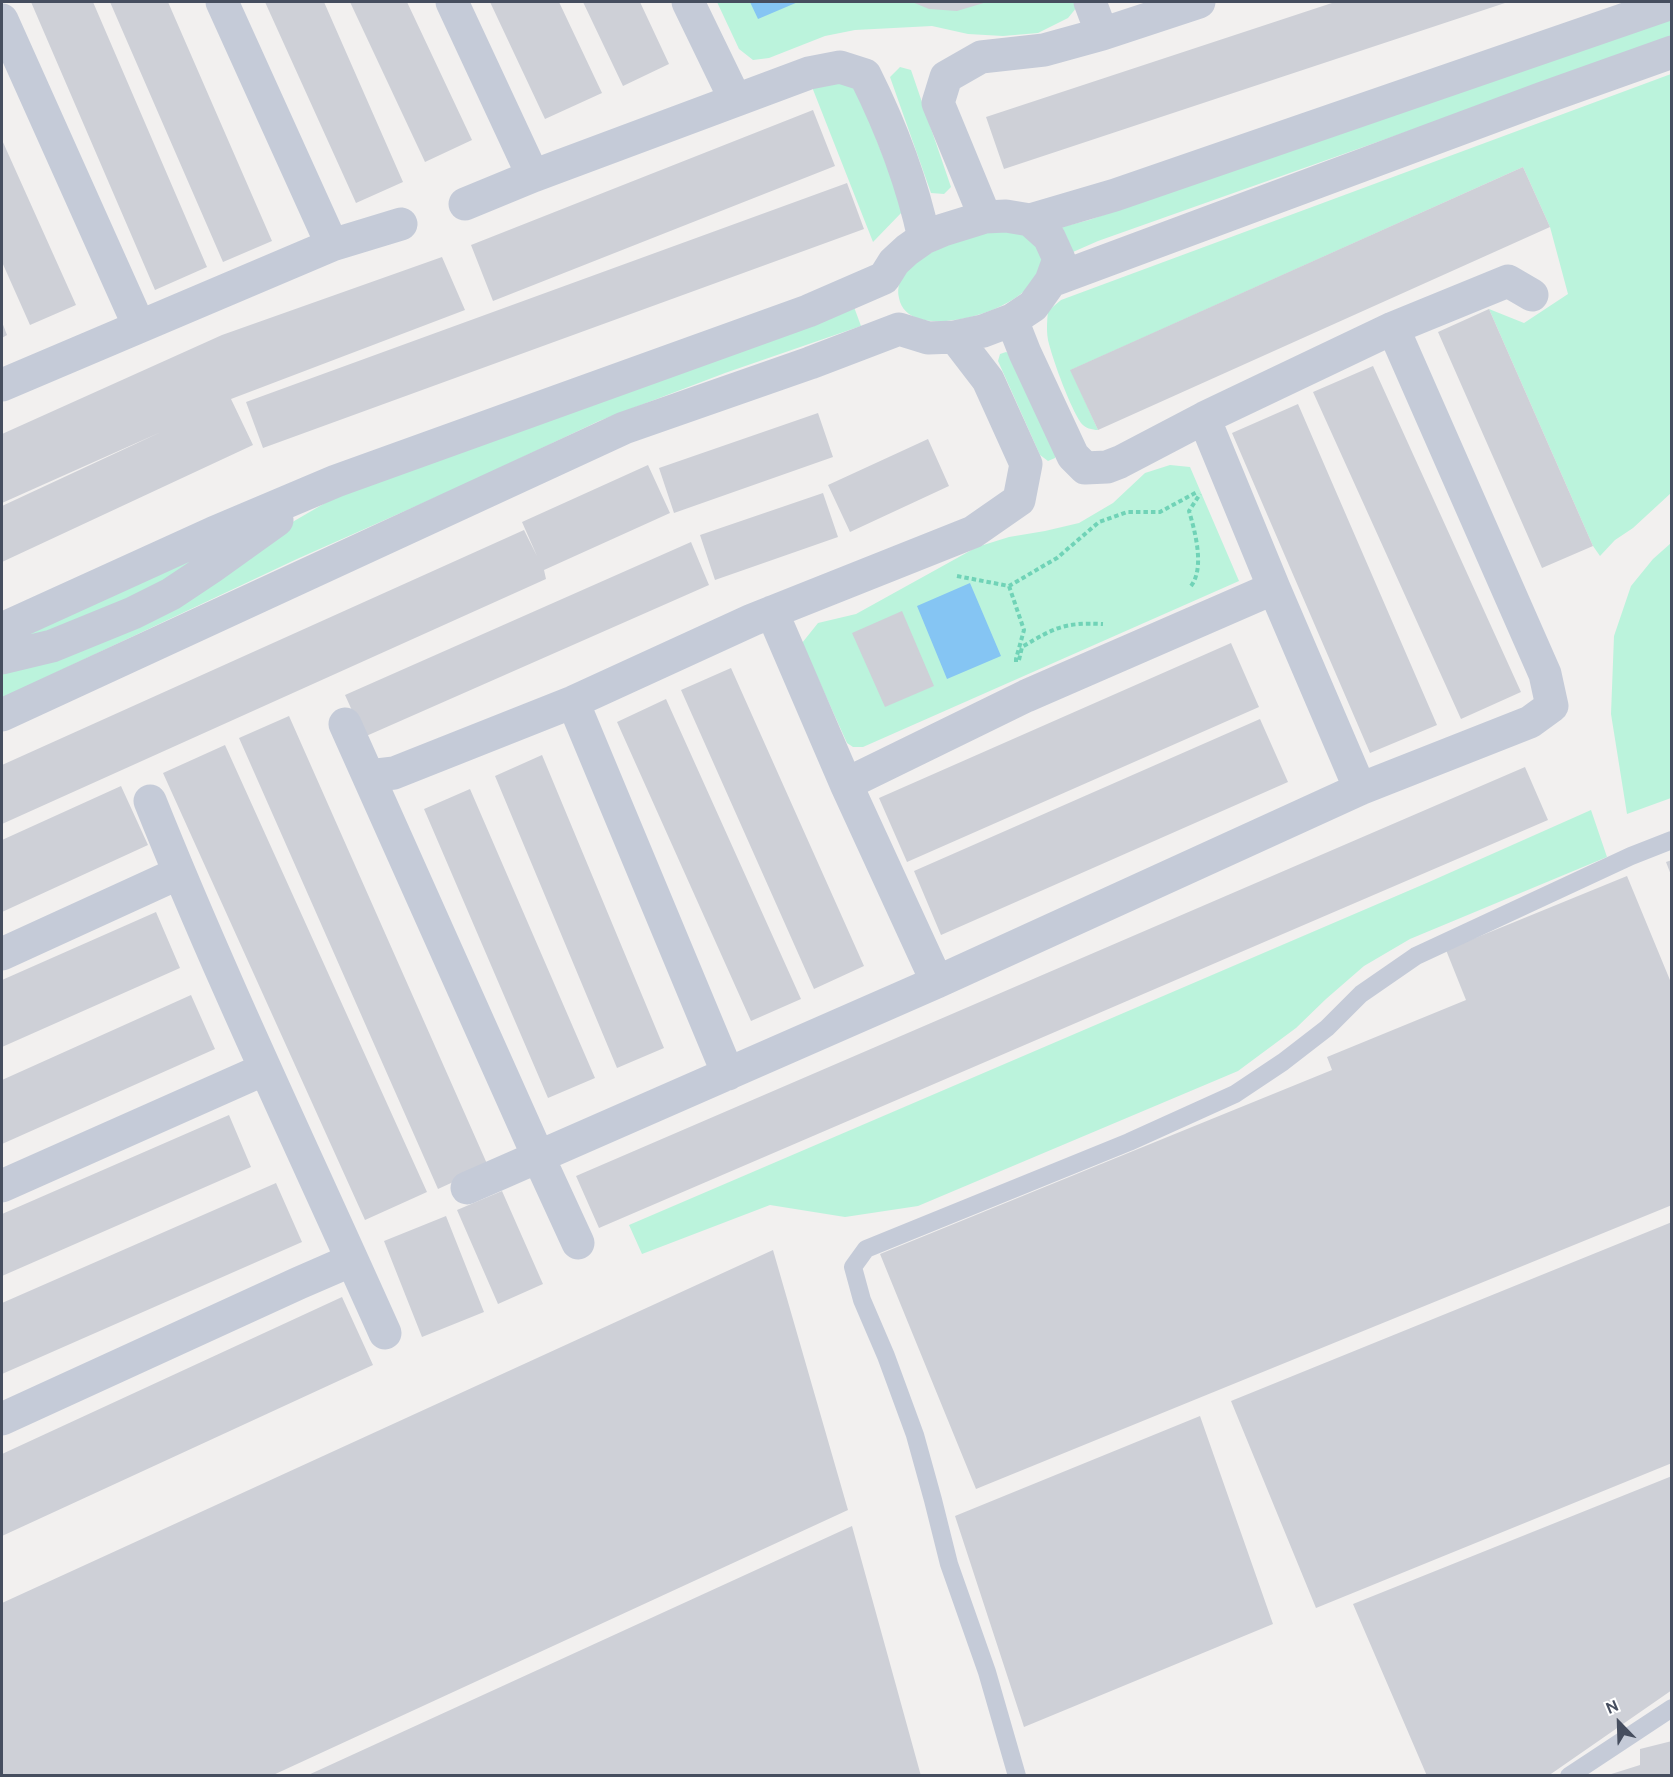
<!DOCTYPE html>
<html>
<head>
<meta charset="utf-8">
<style>
  body { margin:0 }
  #map { position:relative; width:1673px; height:1777px; overflow:hidden; background:#f2f0ef; font-family:Ubuntu,sans-serif }
  canvas { display:block }
  .frame { position:absolute; inset:0; border:3px solid #464e5f; pointer-events:none }
  .north { position:absolute; left:1589px; top:1693px; width:60px; height:60px; -webkit-text-stroke:4px #fff; paint-order:stroke; rotate:337deg; font-size:16px; font-weight:700; line-height:24px; text-align:center; color:#464e5f }
  .north::after { content:''; display:block; margin:auto; width:21px; height:27px; background:#464e5f; clip-path:polygon(50% 0,100% 100%,50% 72%,0 100%) }
</style>
</head>
<body>
<div id="map">
<canvas width="1673" height="1777"></canvas>
<div class="frame"></div>
<div class="north">N</div>
</div>
<script>
const ctx = document.querySelector('canvas').getContext('2d');
ctx.lineJoin = 'round';
function fillPath(path, color) { ctx.fillStyle = color; ctx.fill(path, 'evenodd'); }
function trace(path, color, width, dash) { ctx.strokeStyle = color; ctx.lineWidth = width; ctx.lineCap = dash ? 'butt' : 'round'; ctx.setLineDash(dash || []); ctx.stroke(path); }
fillPath(new Path2D(`
  M 717,2 L 1075,2 L 1077,7 L 1068,18 L 1038,33 L 1003,36 L 968,34 L 932,26 L 855,30 L 825,36 L 769,58 L 753,60 L 739,49 Z
  M 1671,16 L 1671,38 L 1098,241 L 1073,252 L 1062,227 L 1089,220 Z
  M 900,67 L 911,70 L 951,187 L 944,194 L 931,193 L 890,77 Z
  M 1671,74 L 1671,493 L 1633,528 L 1615,540 L 1600,556 L 1593,546 L 1489,309 L 1524,323 L 1568,294 L 1550,227 L 1523,167 L 1071,370 L 1098,430 C 1092,430 1085,428 1081,423 C 1070,407 1054,363 1049,344 C 1046,333 1047,322 1048,311 L 1061,300 Z
  M 838,83 L 856,87 L 904,210 L 873,242 L 812,87 Z
  M 995,230 L 1015,230 L 1034,239 C 1037,246 1042,254 1042,261 C 1037,304 956,329 920,319 C 909,316 901,309 899,298 C 891,255 966,240 995,230 Z
  M 854,307 L 861,326 L 725,373 L 599,421 L 468,483 L 297,559 L 2,698 L 2,665 L 289,524 L 332,499 Z
  M 1006,352 L 1014,355 L 1057,451 L 1055,458 L 1048,461 L 1040,455 L 998,361 L 1000,354 Z
  M 1170,465 L 1190,467 L 1239,581 L 863,747 L 853,747 L 847,743 L 802,643 L 818,623 L 856,614 L 977,547 L 1009,537 L 1045,531 L 1079,523 L 1113,503 L 1145,473 Z
  M 217,542 L 146,598 L 51,634 L 14,636 Z
  M 1671,543 L 1671,798 L 1627,814 L 1611,714 L 1614,636 L 1631,586 L 1653,559 Z
  M 1591,810 L 1607,857 L 1410,939 L 1364,966 L 1326,999 L 1296,1028 L 1238,1071 L 918,1206 L 845,1217 L 770,1205 L 642,1254 L 629,1225 L 1429,882 Z`), '#bbf3dc');
fillPath(new Path2D(`
  M 750,2 L 798,2 L 758,19 Z
  M 970,583 L 1001,656 L 947,679 L 917,606 Z`), '#85c5f3');
fillPath(new Path2D(`
  M 31,2 L 93,2 L 207,267 L 155,290 Z
  M 110,2 L 168,2 L 272,241 L 223,262 Z
  M 265,2 L 324,2 L 403,182 L 356,203 Z
  M 350,2 L 407,2 L 472,140 L 425,162 Z
  M 490,2 L 559,2 L 602,93 L 545,119 Z
  M 583,2 L 640,2 L 669,64 L 623,86 Z
  M 912,2 L 987,2 L 957,11 L 929,9 Z
  M 1335,2 L 1508,2 L 1004,169 L 986,117 Z
  M 813,110 L 835,166 L 493,301 L 471,245 Z
  M 2,140 L 76,305 L 30,325 L 2,262 Z
  M 1523,167 L 1550,227 L 1098,430 L 1070,370 Z
  M 847,183 L 864,229 L 263,448 L 246,402 Z
  M 442,257 L 465,310 L 231,399 L 253,445 L 2,562 L 2,506 L 161,432 L 2,503 L 2,434 L 222,335 Z
  M 1489,309 L 1593,546 L 1542,568 L 1438,332 Z
  M 2,322 L 7,335 L 2,338 Z
  M 1373,366 L 1521,692 L 1461,719 L 1313,392 Z
  M 1298,404 L 1437,725 L 1370,753 L 1232,433 Z
  M 818,413 L 833,457 L 674,513 L 659,468 Z
  M 928,439 L 949,486 L 850,532 L 828,485 Z
  M 648,465 L 670,513 L 544,570 L 546,579 L 2,824 L 2,765 L 524,530 L 537,556 L 522,522 Z
  M 823,493 L 838,537 L 715,580 L 700,535 Z
  M 691,542 L 709,585 L 364,737 L 345,695 Z
  M 902,611 L 934,686 L 885,707 L 852,633 Z
  M 1231,643 L 1259,707 L 907,862 L 879,798 Z
  M 731,668 L 864,966 L 814,989 L 681,690 Z
  M 666,699 L 801,999 L 751,1021 L 617,722 Z
  M 289,716 L 488,1166 L 438,1189 L 239,738 Z
  M 1260,719 L 1288,782 L 941,935 L 914,871 Z
  M 225,745 L 427,1192 L 365,1220 L 163,773 Z
  M 542,755 L 664,1048 L 617,1068 L 495,776 Z
  M 1525,767 L 1548,820 L 599,1228 L 576,1176 Z
  M 121,786 L 148,845 L 2,912 L 2,840 Z
  M 470,789 L 595,1078 L 548,1098 L 424,809 Z
  M 1672,860 L 1672,875 L 1671,875 L 1666,862 Z
  M 1627,876 L 1672,985 L 1672,1205 L 976,1489 L 880,1254 L 1332,1070 L 1327,1057 L 1466,1000 L 1446,950 Z
  M 156,912 L 180,968 L 2,1047 L 2,980 Z
  M 191,995 L 215,1049 L 2,1144 L 2,1080 Z
  M 229,1115 L 251,1167 L 2,1276 L 2,1214 Z
  M 276,1183 L 302,1242 L 2,1374 L 2,1303 Z
  M 502,1191 L 543,1284 L 498,1304 L 457,1210 Z
  M 446,1216 L 484,1312 L 422,1337 L 384,1241 Z
  M 1672,1222 L 1672,1463 L 1316,1608 L 1231,1401 Z
  M 773,1250 L 848,1510 L 271,1776 L 2,1776 L 2,1603 Z
  M 342,1297 L 373,1365 L 2,1536 L 2,1454 Z
  M 1200,1416 L 1273,1624 L 1024,1727 L 955,1516 Z
  M 1672,1476 L 1672,1690 L 1548,1776 L 1427,1776 L 1353,1604 Z
  M 852,1526 L 921,1776 L 306,1776 Z
  M 1672,1741 L 1672,1776 L 1605,1776 L 1640,1765 L 1640,1749 Z`), '#ced0d7');
trace(new Path2D(`
  M 957,576 L 1009,586 L 1057,558 L 1099,522 L 1127,512 L 1160,512 L 1197,492
  M 1009,586 L 1024,630 L 1016,659 L 1016,665
  M 1191,586 C 1205,568 1195,531 1189,511 L 1200,494
  M 1019,660 L 1022,647 C 1054,628 1064,622 1103,624`), '#70d3b7', 4, [4.5, 3]);
trace(new Path2D(`
  M 1017,1776 L 987,1672 L 949,1564 L 933,1500 L 915,1435 L 886,1356 L 862,1300 L 853,1267 L 866,1249 L 1129,1142 L 1235,1094 L 1283,1062 L 1327,1028 L 1361,994 L 1416,956 L 1631,856 L 1672,840
  M 1569,1776 L 1672,1708`), '#c5cbd8', 18);
trace(new Path2D(`
  M 222,2 L 332,245
  M 452,2 L 533,176
  M 688,2 L 735,99
  M 1090,2 L 1102,34 L 1199,2
  M 2,20 L 139,326
  M 465,204 L 533,176 L 809,73 L 840,67 L 865,75 C 891,127 912,182 924,238
  M 985,217 L 938,103 L 946,77 L 981,57 L 1044,50 L 1102,34
  M 1030,220 L 1115,195 L 1672,3
  M 1051,281 L 1543,98 L 1672,52
  M 1012,320 L 1025,353 L 1073,456 L 1085,468 L 1107,467 L 1120,462 L 1204,418 L 1393,328 L 1508,281 L 1532,295
  M 2,385 L 332,245 L 401,224
  M 1204,418 L 1274,588 L 1360,789
  M 772,612 L 846,784 L 937,982
  M 2,629 L 213,533 L 336,481 L 808,311 L 884,278 L 894,262 L 907,250 L 924,238 L 943,230 L 985,217 L 1006,216 L 1030,220 L 1049,237 L 1059,259 L 1051,281 L 1041,295 L 1033,306 L 1012,320 L 983,331 L 955,337 L 928,338 L 899,329 L 810,363 L 624,428 L 2,715
  M 2,658 L 52,646 L 133,613 L 171,594 L 210,568 L 277,520
  M 573,702 L 728,1074
  M 345,724 L 538,1156 L 578,1243
  M 369,776 L 394,773 L 573,702 L 752,620 L 973,532 L 1019,500 L 1026,464 L 988,380 L 955,337
  M 846,784 L 1026,696 L 1274,588
  M 150,801 C 222,981 306,1156 385,1333
  M 2,954 L 179,873
  M 2,1186 L 265,1069
  M 467,1188 L 937,982 L 1360,789 L 1530,722 L 1552,706 L 1545,674 L 1393,328
  M 2,1419 L 299,1283 L 352,1260`), '#c5cbd8', 33);
</script>
</body>
</html>
